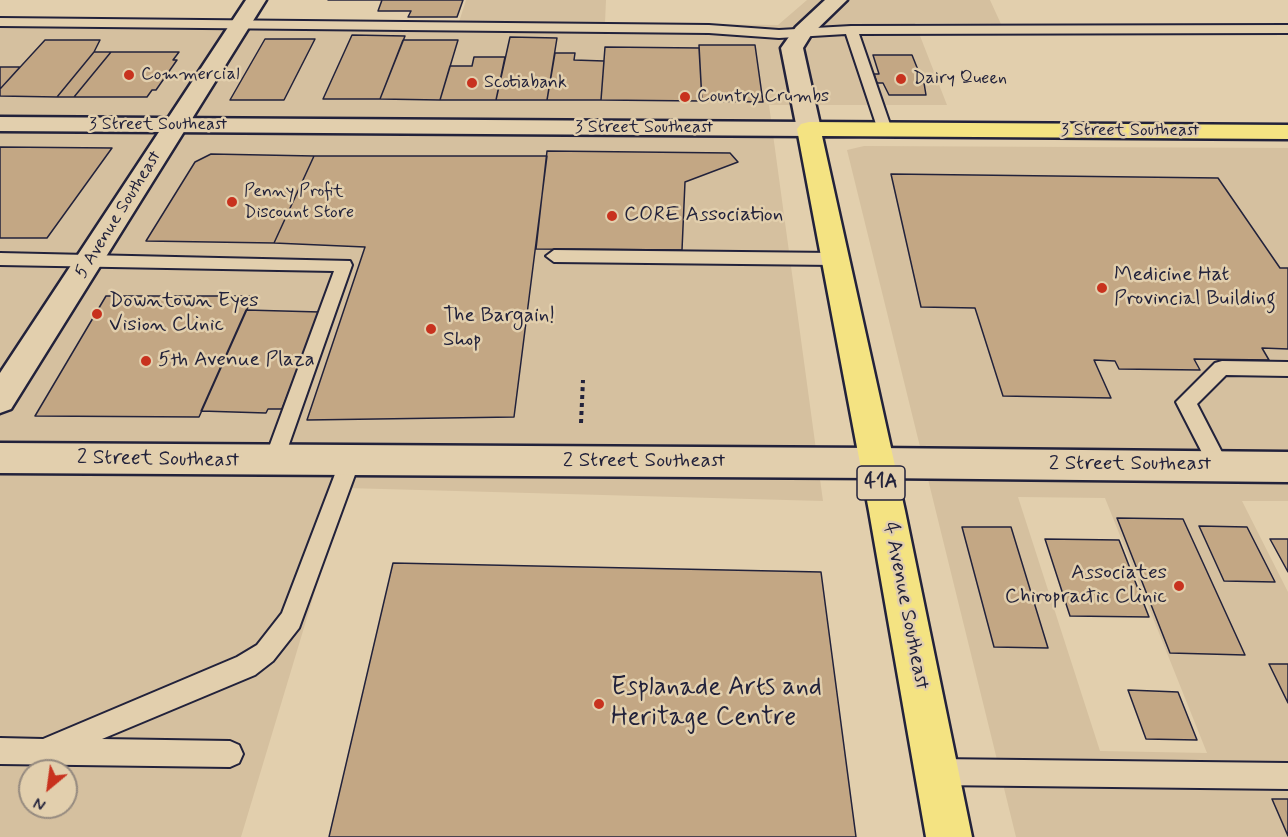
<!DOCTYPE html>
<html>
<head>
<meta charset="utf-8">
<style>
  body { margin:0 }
  #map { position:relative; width:1288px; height:837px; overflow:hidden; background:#e2cfad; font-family:Mynerve,sans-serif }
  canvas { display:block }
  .north { position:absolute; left:18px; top:759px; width:60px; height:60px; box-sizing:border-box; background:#e2cfad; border:2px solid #958a7f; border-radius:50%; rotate:209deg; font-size:16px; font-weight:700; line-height:24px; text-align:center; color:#22223b }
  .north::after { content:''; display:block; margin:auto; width:21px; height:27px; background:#c8321e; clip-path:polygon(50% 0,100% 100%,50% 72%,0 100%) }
</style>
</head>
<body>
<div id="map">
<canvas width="1288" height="837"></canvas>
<div class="north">N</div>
</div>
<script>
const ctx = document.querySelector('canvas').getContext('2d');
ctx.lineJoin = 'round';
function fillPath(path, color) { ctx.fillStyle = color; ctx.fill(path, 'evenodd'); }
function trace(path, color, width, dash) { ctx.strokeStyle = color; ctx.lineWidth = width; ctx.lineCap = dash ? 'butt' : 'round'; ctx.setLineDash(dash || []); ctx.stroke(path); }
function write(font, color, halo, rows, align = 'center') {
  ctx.font = font + ' Mynerve,sans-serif'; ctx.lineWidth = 5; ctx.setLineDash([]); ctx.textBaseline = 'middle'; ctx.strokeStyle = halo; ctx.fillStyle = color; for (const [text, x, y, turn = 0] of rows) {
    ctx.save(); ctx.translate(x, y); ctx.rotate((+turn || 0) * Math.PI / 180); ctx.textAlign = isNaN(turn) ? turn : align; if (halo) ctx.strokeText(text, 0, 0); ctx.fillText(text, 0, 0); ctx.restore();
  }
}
fillPath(new Path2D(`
  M 466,0 L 606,0 L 605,23 L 778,25 L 807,0 L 990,0 L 1001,24 L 915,23 L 947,105 L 769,105 L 823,501 L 346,488 L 241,837 L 0,837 L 0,18 L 459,22 ZM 30,771 L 66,771 L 66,807 L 30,807 Z
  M 864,146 L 1288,148 L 1288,501 L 1242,501 L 1288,592 L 1288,837 L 1016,837 L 847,150 ZM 1018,497 L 1105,498 L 1207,753 L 1100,751 Z`), '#d5c09f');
const building = new Path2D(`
  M 328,0 L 463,0 L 457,17 L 408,17 L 411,11 L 378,11 L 382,0 Z
  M 352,35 L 405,36 L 380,99 L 323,99 Z
  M 510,37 L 557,38 L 547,100 L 496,100 Z
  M 265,39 L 315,39 L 284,100 L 230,100 Z
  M 45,40 L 100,40 L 94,52 L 57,97 L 0,96 L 0,89 Z
  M 403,40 L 458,40 L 440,100 L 380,99 Z
  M 699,45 L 755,45 L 763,102 L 702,101 Z
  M 605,47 L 699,48 L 702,101 L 601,100 Z
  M 94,52 L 111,52 L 74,97 L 57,97 Z
  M 111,52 L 179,52 L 173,60 L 177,60 L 156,90 L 152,90 L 147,97 L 74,97 Z
  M 555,53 L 575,53 L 574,60 L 604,61 L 601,100 L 547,100 Z
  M 873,55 L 912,55 L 920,75 L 925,75 L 929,83 L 924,83 L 926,95 L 889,95 L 883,83 L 877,83 L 874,74 L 879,74 Z
  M 474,57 L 505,57 L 496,100 L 440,100 L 450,66 L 472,66 Z
  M 0,67 L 20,67 L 0,89 Z
  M 0,147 L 112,148 L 47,238 L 0,238 Z
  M 547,151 L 730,153 L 738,162 L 685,182 L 682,250 L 536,249 Z
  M 211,154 L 314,156 L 274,243 L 146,241 L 195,162 Z
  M 314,156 L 547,156 L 514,417 L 307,420 L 365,247 L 274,243 Z
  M 891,174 L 1218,178 L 1280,268 L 1288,268 L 1288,349 L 1262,348 L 1269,360 L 1194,359 L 1200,370 L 1119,369 L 1115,361 L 1094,360 L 1111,398 L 1003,396 L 975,308 L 921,307 Z
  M 106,296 L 253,296 L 199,417 L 35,416 Z
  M 246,310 L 320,312 L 282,409 L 268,409 L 266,413 L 201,411 Z
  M 1117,518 L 1183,519 L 1245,655 L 1170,653 Z
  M 1199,526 L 1247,527 L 1275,582 L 1224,581 Z
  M 962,527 L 1011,527 L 1048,648 L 994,647 Z
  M 1045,539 L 1119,540 L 1149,617 L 1070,616 Z
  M 1270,539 L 1288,539 L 1288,572 Z
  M 393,563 L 821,572 L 856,837 L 329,837 Z
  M 1269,664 L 1288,664 L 1288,703 Z
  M 1128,690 L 1178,692 L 1197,740 L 1146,739 Z
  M 1272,799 L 1288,799 L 1288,836 Z`);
fillPath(building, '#c3a784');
trace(building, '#22223b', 1.5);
const service = new Path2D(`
  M 0,18 L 709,25 L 779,30 L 851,26 L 1288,25 L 1288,33 L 859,34 L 892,130 L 885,134 L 878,130 L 846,34 L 779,38 L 709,33 L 0,26 Z
  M 554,250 L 835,253 L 843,259 L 835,265 L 554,262 L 546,256 Z
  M 0,253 L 350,261 L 352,265 L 281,467 L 274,470 L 267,467 L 264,461 L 334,271 L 0,265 Z
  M 1222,361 L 1288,362 L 1288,376 L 1226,375 L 1197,404 L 1229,466 L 1226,472 L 1219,475 L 1212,472 L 1176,402 L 1215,363 Z
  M 350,452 L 357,455 L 360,461 L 299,628 L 273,661 L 255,675 L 102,739 L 230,741 L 239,745 L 243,754 L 239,763 L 230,767 L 0,764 L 0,738 L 43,739 L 237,657 L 257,645 L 282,613 L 340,461 L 343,455 Z
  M 936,759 L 1288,763 L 1288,789 L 936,785 L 927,781 L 923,772 L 927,763 Z`);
const minor = new Path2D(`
  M 246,0 L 266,0 L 11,409 L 0,413 L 0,373 Z
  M 825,0 L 847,0 L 811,35 L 803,48 L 821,129 L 817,134 L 801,134 L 797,129 L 781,48 L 796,27 Z
  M 877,448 L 1288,452 L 1288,482 L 877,478 L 865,474 L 860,463 L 865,452 Z`);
const tertiary = new Path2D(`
  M 0,117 L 809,122 L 817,124 L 821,129 L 817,134 L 809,136 L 0,131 Z
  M 0,443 L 877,448 L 889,452 L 894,463 L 889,474 L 877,478 L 0,473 Z`);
const primary = new Path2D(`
  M 809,122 L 1288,125 L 1288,139 L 822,136 L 905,511 L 972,837 L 926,837 L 869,511 L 797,129 L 801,124 Z`);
trace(service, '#22223b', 4);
trace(minor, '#22223b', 5);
trace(tertiary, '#22223b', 5);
trace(primary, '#22223b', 5);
trace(new Path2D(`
  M 581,423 L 583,380`), '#22223b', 4, [4, 4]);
fillPath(service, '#e2cfad');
fillPath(minor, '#e2cfad');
fillPath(tertiary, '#e2cfad');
fillPath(primary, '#f4e382');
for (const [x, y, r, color] of [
  [129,75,6,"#c8321e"],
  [901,79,6,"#c8321e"],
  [472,83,6,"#c8321e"],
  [685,97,6,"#c8321e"],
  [232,202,6,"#c8321e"],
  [612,216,6,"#c8321e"],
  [1102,288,6,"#c8321e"],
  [97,314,6,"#c8321e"],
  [431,329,6,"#c8321e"],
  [146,361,6,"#c8321e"],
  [1179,586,6,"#c8321e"],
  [599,704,6,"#c8321e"]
]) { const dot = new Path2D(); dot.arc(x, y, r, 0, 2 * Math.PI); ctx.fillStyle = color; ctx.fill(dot); trace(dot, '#e2cfad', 2); }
write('18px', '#22223b', '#e2cfad', [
  ["Commercial",141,75],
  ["Dairy Queen",913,79],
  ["Scotiabank",484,83],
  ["Country Crumbs",697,97],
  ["Penny Profit",244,192],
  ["Discount Store",244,213]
], 'left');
write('18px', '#22223b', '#e2cfad', [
  ["3 Street Southeast",158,125],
  ["3 Street Southeast",644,128],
  ["3 Street Southeast",1130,131],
  ["5 Avenue Southeast",119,215,-58]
]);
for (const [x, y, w] of [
  [881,483,48]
]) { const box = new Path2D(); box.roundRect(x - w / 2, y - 17, w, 34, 4.5); ctx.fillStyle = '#e2cfad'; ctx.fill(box); trace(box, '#22223b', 1.5); }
write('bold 20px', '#22223b', null, [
  ["41A",881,483]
]);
write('21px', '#22223b', '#e2cfad', [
  ["CORE Association",624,216],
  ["Medicine Hat",1114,276],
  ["Provincial Building",1114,300],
  ["Downtown Eyes",109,302],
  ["Vision Clinic",109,326],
  ["The Bargain!",443,317],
  ["Shop",443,341],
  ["5th Avenue Plaza",158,361],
  ["Associates",1167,574,"right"],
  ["Chiropractic Clinic",1167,598,"right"]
], 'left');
write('21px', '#22223b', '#e2cfad', [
  ["2 Street Southeast",158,460,1],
  ["2 Street Southeast",644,462],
  ["2 Street Southeast",1130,465],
  ["4 Avenue Southeast",905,606,79]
]);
write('26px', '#22223b', '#e2cfad', [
  ["Esplanade Arts and",611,689],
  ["Heritage Centre",611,719]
], 'left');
</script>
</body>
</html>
